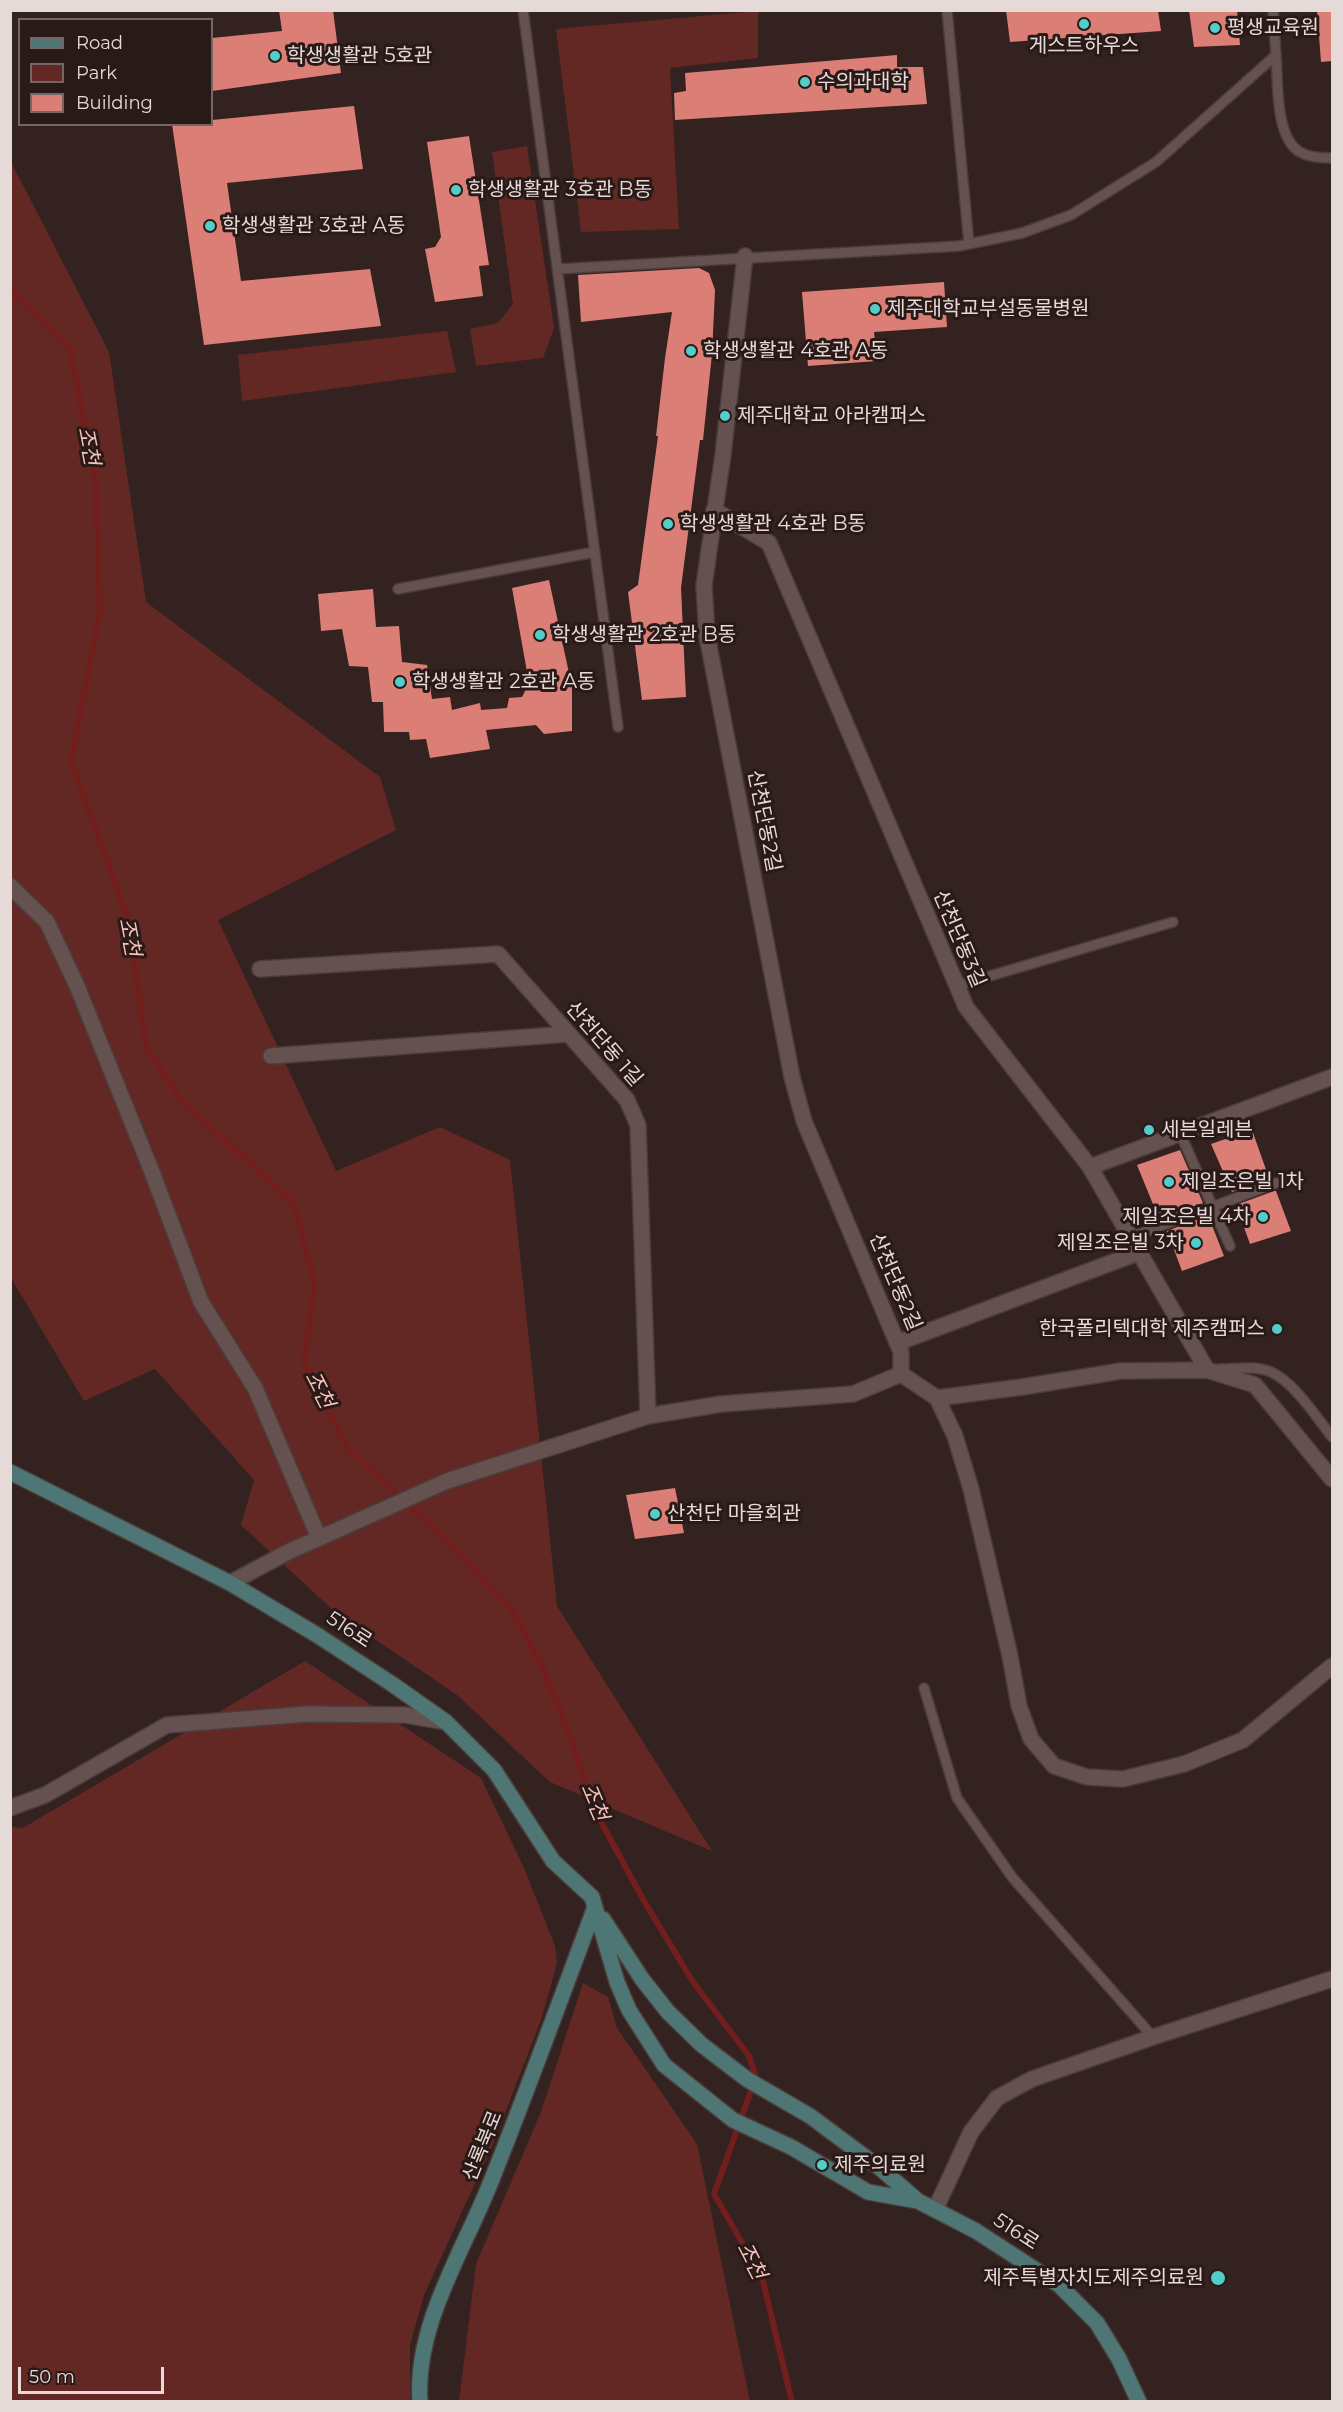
<!DOCTYPE html>
<html>
<head>
<meta charset="utf-8">
<style>
  body { margin:0 }
  #map { position:relative; width:1343px; height:2412px; overflow:hidden; background:#332220; font-family:Montserrat,sans-serif }
  canvas { display:block }
  .frame { position:absolute; inset:0; border:12px solid #e5dad8; pointer-events:none }
  .legend { position:absolute; left:18px; top:18px; width:195px; height:108px; box-sizing:border-box; background:#291917; border:2px solid #746664; margin:0; padding:8px 10px; list-style:none; font-size:18px; color:#e5dad8 }
  .legend li { display:flex; align-items:center; gap:12px; height:30px }
  .legend b { width:30px; border:2px solid #746664 }
  .scale { position:absolute; left:18px; top:2367px; width:146px; height:27px; box-sizing:border-box; border:3px solid #e5dad8; border-top:0; padding-left:8px; font-size:18px; line-height:21px; white-space:nowrap; color:#e5dad8; -webkit-text-stroke:4px #291917; paint-order:stroke }
</style>
</head>
<body>
<div id="map">
<canvas width="1343" height="2412"></canvas>
<div class="frame"></div>
<ul class="legend">
<li><b style="height:8px;background:#4e7674"></b>Road</li>
<li><b style="height:16px;background:#642824"></b>Park</li>
<li><b style="height:16px;background:#db7e75"></b>Building</li>
</ul>
<div class="scale">50 m</div>
</div>
<script>
const ctx = document.querySelector('canvas').getContext('2d');
ctx.lineJoin = 'round';
function fillPath(path, color) { ctx.fillStyle = color; ctx.fill(path, 'evenodd'); }
function trace(path, color, width, dash) { ctx.strokeStyle = color; ctx.lineWidth = width; ctx.lineCap = dash ? 'butt' : 'round'; ctx.setLineDash(dash || []); ctx.stroke(path); }
function write(font, color, halo, rows, align = 'center') {
  ctx.font = font + ' Montserrat,"Noto Sans KR",sans-serif'; ctx.lineWidth = 6; ctx.setLineDash([]); ctx.textBaseline = 'middle'; ctx.strokeStyle = halo; ctx.fillStyle = color; for (const [text, x, y, turn = 0] of rows) {
    ctx.save(); ctx.translate(x, y); ctx.rotate((+turn || 0) * Math.PI / 180); ctx.textAlign = isNaN(turn) ? turn : align; if (halo) ctx.strokeText(text, 0, 0); ctx.fillText(text, 0, 0); ctx.restore();
  }
}
fillPath(new Path2D(`
  M 758,11 L 758,58 L 670,68 L 679,229 L 581,232 L 556,29 Z
  M 527,146 L 554,328 L 543,358 L 476,366 L 470,329 L 498,323 L 513,304 L 492,152 Z
  M 10,160 L 109,352 L 146,602 L 380,777 L 396,830 L 218,920 L 336,1171 L 440,1127 L 510,1160 L 557,1606 L 712,1851 L 550,1782 L 457,1695 L 335,1612 L 241,1525 L 254,1480 L 155,1369 L 84,1401 L 11,1278 Z
  M 447,331 L 456,372 L 242,401 L 238,355 Z
  M 305,1661 L 481,1778 L 524,1868 L 555,1946 L 557,1963 L 542,2017 L 496,2137 L 424,2295 L 410,2345 L 410,2401 L 11,2402 L 11,1827 L 23,1828 Z
  M 583,1983 L 608,1997 L 617,2028 L 697,2144 L 750,2401 L 459,2401 L 476,2264 L 541,2112 Z`), '#642824');
trace(new Path2D(`
  M 10,290 L 69,345 L 96,485 L 100,612 L 71,761 L 128,919 L 146,1047 L 185,1104 L 293,1202 L 315,1283 L 304,1362 L 348,1449 L 448,1541 L 514,1613 L 543,1669 L 568,1730 L 593,1807 L 644,1901 L 693,1982 L 749,2056 L 756,2077 L 714,2194 L 762,2277 L 792,2402`), '#721e1c', 6);
fillPath(new Path2D(`
  M 279,10 L 333,10 L 341,73 L 212,91 L 212,38 L 282,31 Z
  M 1006,10 L 1158,10 L 1161,31 L 1010,42 Z
  M 1189,10 L 1237,10 L 1240,45 L 1194,47 Z
  M 1317,10 L 1332,10 L 1332,61 L 1321,62 Z
  M 897,55 L 897,67 L 923,67 L 927,104 L 675,120 L 674,93 L 686,91 L 685,73 Z
  M 354,106 L 363,169 L 227,183 L 241,281 L 370,269 L 381,326 L 204,345 L 172,124 L 212,124 L 212,120 Z
  M 469,136 L 489,265 L 479,266 L 483,296 L 435,302 L 425,249 L 435,247 L 441,237 L 427,142 Z
  M 699,268 L 709,273 L 715,290 L 712,354 L 703,440 L 700,440 L 681,588 L 686,697 L 642,700 L 628,592 L 638,585 L 658,436 L 656,436 L 665,358 L 672,312 L 581,322 L 578,275 Z
  M 944,282 L 947,327 L 874,332 L 877,361 L 808,366 L 802,292 Z
  M 549,580 L 572,687 L 572,731 L 544,734 L 536,725 L 486,730 L 490,749 L 430,758 L 426,739 L 410,740 L 409,732 L 384,732 L 383,702 L 372,702 L 368,667 L 349,666 L 342,629 L 321,631 L 318,594 L 373,589 L 376,627 L 399,626 L 402,662 L 427,665 L 432,699 L 450,697 L 452,710 L 480,703 L 481,710 L 507,708 L 509,698 L 522,697 L 529,683 L 512,588 Z
  M 1252,1130 L 1269,1178 L 1232,1192 L 1211,1144 Z
  M 1180,1150 L 1203,1203 L 1163,1218 L 1161,1213 L 1157,1214 L 1137,1165 Z
  M 1274,1191 L 1276,1191 L 1291,1231 L 1250,1244 L 1236,1205 Z
  M 1208,1215 L 1224,1256 L 1182,1271 L 1167,1231 Z
  M 675,1488 L 684,1533 L 635,1539 L 626,1495 Z`), '#db7e75');
const service = new Path2D(`
  M 523,10 L 618,727
  M 947,10 L 969,244
  M 1276,55 C 1278,81 1275,138 1300,152 C 1308,157 1323,158 1332,158
  M 558,269 L 959,246 L 1022,233 L 1071,215 L 1156,162 L 1276,55 L 1273,10
  M 398,589 L 595,552
  M 956,986 L 1173,922
  M 1180,1133 L 1230,1246
  M 1131,1237 L 1276,1183
  M 1219,1369 C 1235,1369 1256,1365 1271,1372 C 1294,1382 1317,1418 1332,1437
  M 924,1688 L 957,1798 L 1012,1877 L 1153,2037`);
const minor = new Path2D(`
  M 745,256 L 723,455 L 704,585 L 707,636 L 792,1077 L 804,1121 L 901,1352 L 901,1374
  M 714,510 L 769,543 L 966,1007 L 1090,1167 L 1207,1370
  M 10,886 L 47,922 L 77,986 L 152,1172 L 201,1302 L 255,1388 L 319,1538
  M 260,969 L 498,954 L 627,1100 L 638,1125 L 648,1416
  M 271,1056 L 569,1034
  M 1090,1167 L 1332,1077
  M 897,1343 L 1140,1252
  M 901,1374 L 937,1398 L 955,1436 L 971,1489 L 1010,1656 L 1019,1706 L 1031,1739 L 1054,1766 L 1087,1777 L 1123,1779 L 1184,1764 L 1243,1740 L 1332,1666
  M 937,1398 L 1022,1387 L 1121,1371 L 1207,1370 L 1255,1385 L 1332,1479
  M 230,1583 L 288,1552 L 447,1481 L 648,1416 L 721,1404 L 853,1394 L 901,1374
  M 10,1808 L 45,1795 L 167,1725 L 308,1714 L 405,1715 L 446,1722
  M 935,2210 L 971,2132 L 997,2098 L 1032,2079 L 1153,2037 L 1332,1979`);
const secondary = new Path2D(`
  M 10,1472 L 230,1583 L 317,1635 L 392,1684 L 446,1722 L 494,1770 L 553,1861 L 592,1897 L 617,1982 L 629,2010 L 664,2065 L 733,2120 L 791,2147 L 868,2192 L 918,2201
  M 603,1919 L 642,1979 L 668,2012 L 702,2045 L 748,2080 L 810,2116 L 880,2168 L 918,2201 L 976,2231 L 1059,2285 L 1097,2323 L 1119,2359 L 1139,2402
  M 420,2402 C 414,2325 465,2249 492,2179 C 528,2089 561,1998 595,1907`);
trace(service, '#4b3d3b', 12);
trace(minor, '#4b3d3b', 18);
trace(secondary, '#4b3d3b', 18);
trace(service, '#65514f', 9);
trace(minor, '#65514f', 15);
trace(secondary, '#4e7674', 15);
for (const [x, y, r, color] of [
  [1084,24,6,"#53cdca"],
  [1215,28,6,"#53cdca"],
  [275,56,6,"#53cdca"],
  [805,82,6,"#53cdca"],
  [456,190,6,"#53cdca"],
  [210,226,6,"#53cdca"],
  [875,309,6,"#53cdca"],
  [691,351,6,"#53cdca"],
  [725,416,6,"#53cdca"],
  [668,524,6,"#53cdca"],
  [540,635,6,"#53cdca"],
  [400,682,6,"#53cdca"],
  [1149,1130,6,"#53cdca"],
  [1169,1182,6,"#53cdca"],
  [1263,1217,6,"#53cdca"],
  [1196,1243,6,"#53cdca"],
  [1277,1329,6,"#53cdca"],
  [655,1514,6,"#53cdca"],
  [822,2165,6,"#53cdca"],
  [1218,2278,8,"#53cdca"]
]) { const dot = new Path2D(); dot.arc(x, y, r, 0, 2 * Math.PI); ctx.fillStyle = color; ctx.fill(dot); trace(dot, '#291917', 2); }
write('20px', '#e5dad8', '#291917', [
  ["평생교육원",1227,28],
  ["게스트하우스",1084,46,"center"],
  ["학생생활관 5호관",287,56],
  ["수의과대학",817,82],
  ["학생생활관 3호관 B동",468,190],
  ["학생생활관 3호관 A동",222,226],
  ["제주대학교부설동물병원",887,309],
  ["학생생활관 4호관 A동",703,351],
  ["제주대학교 아라캠퍼스",737,416],
  ["학생생활관 4호관 B동",680,524],
  ["학생생활관 2호관 B동",552,635],
  ["학생생활관 2호관 A동",412,682],
  ["세븐일레븐",1161,1130],
  ["제일조은빌 1차",1181,1182],
  ["제일조은빌 4차",1251,1217,"right"],
  ["제일조은빌 3차",1184,1243,"right"],
  ["한국폴리텍대학 제주캠퍼스",1265,1329,"right"],
  ["산천단 마을회관",667,1514],
  ["제주의료원",834,2165],
  ["제주특별자치도제주의료원",1204,2278,"right"]
], 'left');
write('20px', '#e5dad8', '#291917', [
  ["산천단동2길",764,821,79],
  ["산천단동3길",959,939,67],
  ["산천단동 1길",604,1044,49],
  ["산천단동2길",895,1282,67],
  ["516로",349,1630,33],
  ["산록북로",483,2146,-68],
  ["516로",1016,2232,33]
]);
write('italic 21px', '#f5c2bc', '#291917', [
  ["조천",88,446,79],
  ["조천",129,937,79],
  ["조천",319,1390,63],
  ["조천",594,1802,67],
  ["조천",751,2261,63]
]);
</script>
</body>
</html>
